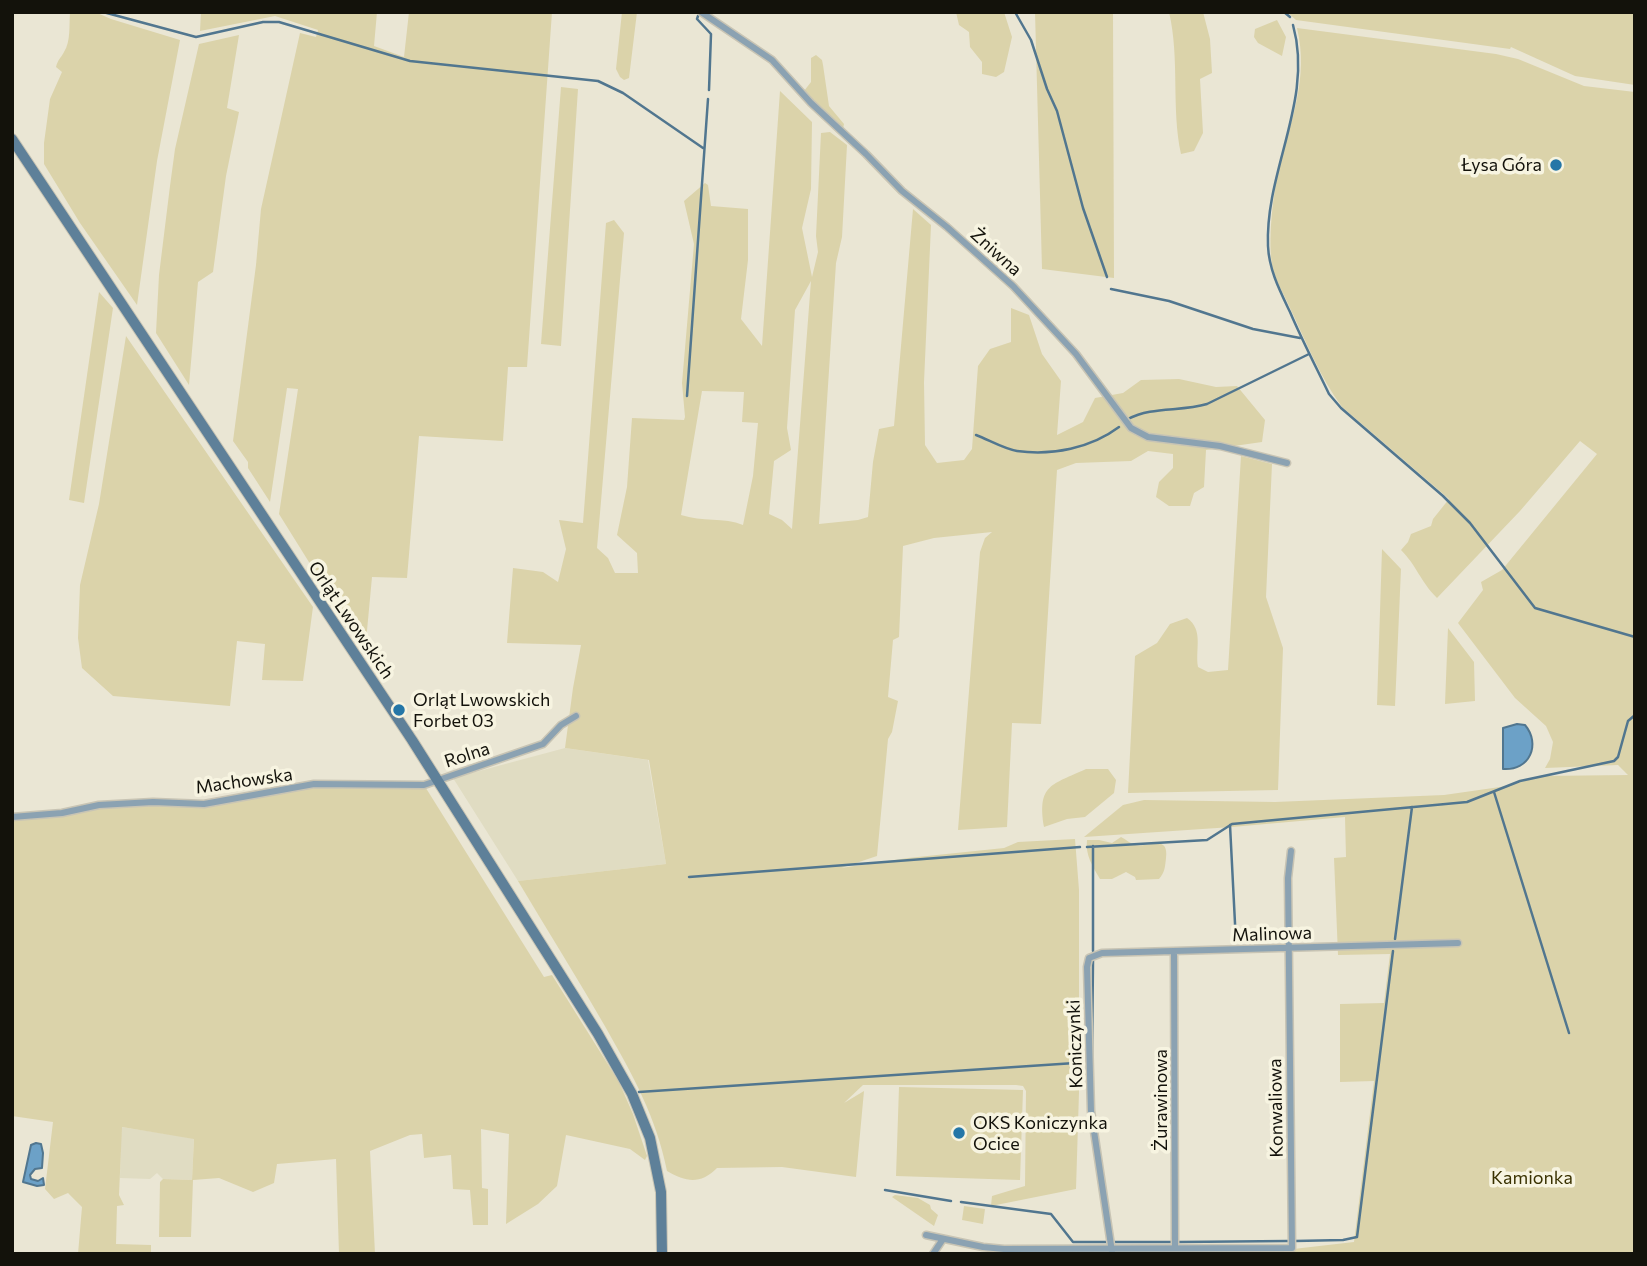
<!DOCTYPE html>
<html>
<head>
<meta charset="utf-8">
<style>
  body { margin:0 }
  #map { position:relative; width:1647px; height:1266px; overflow:hidden; background:#eae6d4; font-family:Commissioner,sans-serif }
  canvas { display:block }
  .frame { position:absolute; inset:0; border:14px solid #13120b; pointer-events:none }
</style>
</head>
<body>
<div id="map">
<canvas width="1647" height="1266"></canvas>
<div class="frame"></div>
</div>
<script>
const ctx = document.querySelector('canvas').getContext('2d');
ctx.lineJoin = 'round';
function fillPath(path, color) { ctx.fillStyle = color; ctx.fill(path, 'evenodd'); }
function trace(path, color, width, dash) { ctx.strokeStyle = color; ctx.lineWidth = width; ctx.lineCap = dash ? 'butt' : 'round'; ctx.setLineDash(dash || []); ctx.stroke(path); }
function write(font, color, halo, rows, align = 'center') {
  ctx.font = font + ' Commissioner,sans-serif'; ctx.lineWidth = 7; ctx.setLineDash([]); ctx.textBaseline = 'middle'; ctx.strokeStyle = halo; ctx.fillStyle = color; for (const [text, x, y, turn = 0] of rows) {
    ctx.save(); ctx.translate(x, y); ctx.rotate((+turn || 0) * Math.PI / 180); ctx.textAlign = isNaN(turn) ? turn : align; if (halo) ctx.strokeText(text, 0, 0); ctx.fillText(text, 0, 0); ctx.restore();
  }
}
fillPath(new Path2D(`
  M 565,748 L 648,760 L 666,864 L 518,881 L 453,778 Z
  M 121,1127 L 194,1138 L 192,1180 L 163,1179 L 157,1173 L 150,1179 L 120,1178 Z`), '#e0dcc2');
fillPath(new Path2D(`
  M 70,12 L 95,12 L 111,19 L 180,40 L 157,161 L 137,305 L 80,223 L 44,164 L 44,143 L 50,99 L 62,72 L 56,67 C 58,59 61,58 64,52 C 71,41 69,25 70,12 Z
  M 201,12 L 377,12 L 374,46 L 404,57 L 409,12 L 552,12 L 527,367 L 508,367 L 503,441 L 419,436 L 407,578 L 372,577 L 365,652 L 279,514 L 298,389 L 287,388 L 270,502 L 248,468 L 248,462 L 233,441 L 256,265 L 261,209 L 300,33 L 316,37 L 318,30 L 275,16 L 200,31 Z
  M 622,12 L 637,12 L 629,78 L 624,80 L 620,77 L 616,69 Z
  M 956,12 L 1004,12 L 1012,37 L 1004,72 L 996,77 L 982,74 L 982,62 L 970,47 L 969,32 L 959,25 Z
  M 1035,12 L 1113,12 L 1114,278 L 1042,269 Z
  M 1169,12 L 1203,12 L 1210,39 L 1212,73 L 1200,79 L 1203,133 L 1194,151 L 1181,154 C 1171,107 1180,59 1169,12 Z
  M 1287,12 L 1635,12 L 1635,85 L 1575,76 L 1511,47 L 1510,49 L 1296,20 Z
  M 1277,20 L 1286,37 L 1282,56 L 1258,43 L 1254,37 L 1255,29 Z
  M 1297,28 L 1496,54 L 1518,59 L 1584,86 L 1635,92 L 1635,1254 L 1250,1254 L 1354,1242 L 1374,1081 L 1340,1082 L 1340,1004 L 1384,1003 L 1390,954 L 1338,955 L 1334,858 L 1346,857 L 1345,817 L 1232,827 L 1084,837 L 1123,805 L 1144,800 L 1275,802 L 1444,795 L 1507,786 L 1542,776 L 1628,775 L 1618,765 L 1545,768 L 1550,759 L 1553,742 L 1546,726 L 1515,698 L 1458,623 L 1483,590 L 1481,582 L 1502,570 L 1597,454 L 1580,441 L 1520,511 L 1437,598 C 1420,581 1417,566 1401,550 L 1408,542 L 1411,534 L 1431,526 L 1433,519 L 1449,499 L 1342,407 C 1320,377 1306,342 1290,308 C 1285,296 1276,282 1273,269 C 1267,244 1273,194 1279,168 C 1291,120 1309,78 1297,28 Z
  M 239,35 L 227,108 L 239,112 L 226,176 L 213,272 L 198,282 L 189,385 L 156,333 L 159,275 L 170,186 L 175,149 L 199,44 Z
  M 816,55 L 822,60 L 823,65 L 829,106 L 844,124 L 843,129 L 822,111 L 804,91 L 811,82 L 811,58 Z
  M 561,87 L 578,89 L 561,346 L 541,344 Z
  M 780,91 L 812,122 L 811,189 L 802,228 L 812,277 L 818,252 L 816,236 L 821,133 L 830,132 L 847,145 L 842,237 L 836,263 L 819,524 L 858,520 L 868,517 L 873,462 L 879,429 L 894,426 L 913,209 L 931,225 L 924,382 L 925,445 L 937,463 L 964,460 L 972,449 L 978,366 L 990,349 L 1011,342 L 1011,308 L 1029,315 L 1042,354 L 1061,381 L 1057,435 L 1083,422 L 1095,398 L 1123,393 L 1141,380 L 1179,379 L 1216,387 L 1237,386 L 1265,420 L 1262,442 L 1206,450 L 1204,487 L 1194,493 L 1190,506 L 1169,506 L 1156,497 L 1159,482 L 1173,468 L 1173,454 L 1148,451 L 1131,461 L 1076,463 L 1057,470 L 1041,724 L 1012,723 L 1007,827 L 958,830 L 980,552 L 985,538 L 992,532 L 934,538 L 903,546 L 899,637 L 893,640 L 888,697 L 898,701 L 892,732 L 888,739 L 877,856 L 841,868 L 908,858 L 1004,848 L 1018,842 L 1075,839 L 1079,890 L 1079,1092 L 1076,1189 L 991,1206 L 992,1196 L 1025,1186 L 1026,1091 L 1023,1086 L 1016,1085 L 863,1085 L 844,1103 L 864,1091 L 856,1177 L 782,1167 L 717,1168 C 700,1185 686,1182 667,1171 C 656,1116 633,1076 606,1028 C 578,979 547,930 518,881 L 666,864 L 649,760 L 565,748 L 573,688 L 581,645 L 507,643 L 513,568 L 543,572 L 558,582 L 566,549 L 559,520 L 583,523 L 606,223 L 614,220 L 624,233 L 597,548 L 608,558 L 615,573 L 638,573 L 637,553 L 617,535 L 627,487 L 632,418 L 684,420 L 685,417 L 682,383 L 694,244 L 684,201 L 705,183 L 708,185 L 711,206 L 748,209 L 748,260 L 741,319 L 762,346 ZM 811,281 L 792,529 L 782,520 L 769,514 L 774,461 L 791,450 L 787,428 L 795,310 ZM 702,391 L 744,392 L 742,422 L 758,423 L 753,476 L 743,525 C 724,517 702,522 681,515 Z
  M 99,292 L 113,308 L 84,503 L 69,500 Z
  M 126,336 L 313,607 L 303,681 L 262,680 L 265,644 L 237,641 L 230,706 L 113,696 L 82,668 L 78,638 L 80,585 L 99,504 Z
  M 1241,456 L 1272,464 L 1266,597 L 1283,648 L 1278,790 L 1128,793 L 1135,656 L 1157,643 L 1170,624 L 1187,618 C 1204,630 1195,649 1198,667 L 1208,672 L 1228,670 Z
  M 1382,549 L 1401,569 L 1395,706 L 1377,705 Z
  M 1448,628 L 1474,662 L 1475,701 L 1445,704 Z
  M 1086,769 L 1108,769 L 1116,780 L 1114,793 L 1085,817 L 1067,819 L 1044,827 C 1037,784 1052,785 1086,769 Z
  M 314,784 L 424,785 L 544,977 L 552,975 L 619,1082 L 633,1114 L 647,1156 L 645,1160 L 630,1149 L 566,1135 L 557,1186 L 538,1204 L 506,1224 L 509,1134 L 481,1129 L 482,1188 L 488,1189 L 488,1225 L 473,1225 L 470,1190 L 453,1189 L 451,1155 L 424,1158 L 422,1134 L 410,1135 L 370,1151 L 375,1254 L 339,1254 L 336,1159 L 277,1164 L 274,1183 L 253,1192 L 219,1178 L 193,1180 L 191,1237 L 159,1237 L 160,1182 L 163,1179 L 192,1180 L 194,1139 L 122,1127 L 119,1195 L 124,1205 L 117,1206 L 116,1244 L 151,1245 L 151,1254 L 78,1254 L 82,1207 L 68,1193 L 54,1199 L 45,1189 L 53,1122 L 12,1116 L 12,817 L 99,805 L 204,803 Z
  M 1121,837 C 1126,839 1130,844 1136,845 C 1148,848 1169,834 1166,858 C 1165,867 1165,872 1159,879 L 1136,880 L 1135,877 L 1126,872 L 1112,879 L 1100,879 C 1093,867 1085,855 1087,840 L 1099,840 L 1112,843 Z
  M 899,1087 L 1023,1090 L 1020,1180 L 896,1176 Z
  M 895,1195 L 918,1198 L 930,1205 L 931,1209 L 938,1215 L 934,1226 L 892,1197 Z
  M 964,1206 L 985,1209 L 983,1224 L 962,1220 Z`), '#dbd3aa');
const water = new Path2D(`
  M 1517,724 L 1525,725 C 1541,744 1530,771 1503,769 L 1503,728 Z
  M 36,1143 L 41,1144 L 43,1153 L 42,1168 L 35,1169 L 30,1175 L 31,1179 L 38,1181 L 43,1178 L 44,1185 L 37,1186 L 23,1182 L 31,1145 Z`);
fillPath(water, '#6ca1c7');
trace(water, '#51768f', 2);
trace(new Path2D(`
  M 103,12 L 196,37 L 263,22 L 279,22 L 410,61 L 598,81 L 623,93 L 703,148
  M 1015,12 L 1031,40 L 1047,89 L 1057,111 L 1083,208 L 1107,277
  M 1284,12 L 1290,17
  M 698,16 L 697,19 L 711,34 L 709,90
  M 1293,25 C 1314,100 1265,170 1268,246 C 1269,270 1280,291 1290,312 C 1302,340 1316,367 1329,394 L 1341,408 L 1443,496 L 1470,523 L 1535,608 L 1635,637
  M 1111,289 L 1169,301 L 1253,329 L 1300,338
  M 687,396 L 708,99
  M 1128,419 C 1152,406 1181,412 1207,404 L 1309,354
  M 976,435 C 989,440 1004,449 1017,451 C 1052,456 1091,448 1119,427
  M 1494,792 L 1569,1033
  M 1230,825 L 1236,943
  M 1093,846 L 1093,951
  M 1087,847 L 1207,840 L 1232,824 L 1467,802 L 1520,781 L 1614,761 L 1618,757 L 1628,721 L 1635,715
  M 689,877 L 1080,847
  M 1395,939 L 1412,807
  M 1092,1056 L 1093,961
  M 639,1092 L 1075,1063
  M 885,1190 L 951,1201
  M 961,1202 L 1051,1214 L 1073,1242 L 1108,1242
  M 1295,1241 L 1343,1240 L 1357,1237 L 1393,951
  M 1115,1242 L 1172,1242
  M 1179,1242 L 1288,1241`), '#51768f', 2.5);
const street = new Path2D(`
  M 701,12 L 772,60 L 811,103 L 866,154 L 902,191 L 947,227 L 1013,286 L 1076,354 L 1131,428 L 1148,437 L 1220,446 L 1287,463
  M 12,817 L 62,813 L 99,805 L 153,802 L 204,804 L 314,784 L 424,785 L 543,744 L 561,725 L 576,716
  M 1174,952 L 1175,1248
  M 926,1235 L 983,1247 L 1004,1249 L 1292,1248 L 1288,878 L 1291,851
  M 1112,1252 L 1091,1111 L 1087,967 L 1089,958 L 1102,953 L 1458,943
  M 933,1254 L 943,1239`);
const secondary = new Path2D(`
  M 12,139 L 412,740 L 598,1034 L 632,1094 L 650,1138 L 661,1192 L 662,1254`);
trace(street, '#c8c4b4', 9);
trace(secondary, '#c8c4b4', 12);
trace(street, '#8ba2b2', 6);
trace(secondary, '#5e8099', 10);
for (const [x, y, r, color] of [
  [1556,165,7,"#2476a7"],
  [399,710,7,"#2476a7"],
  [959,1133,7,"#2476a7"]
]) { const dot = new Path2D(); dot.arc(x, y, r, 0, 2 * Math.PI); ctx.fillStyle = color; ctx.fill(dot); trace(dot, '#f7f4e1', 2.5); }
write('18px', '#13120b', '#f7f4e1', [
  ["Łysa Góra",1542,165,"right"],
  ["Orląt Lwowskich",413,700],
  ["Forbet 03",413,721],
  ["OKS Koniczynka",973,1123],
  ["Ocice",973,1144]
], 'left');
write('18px', '#13120b', '#f7f4e1', [
  ["Żniwna",996,252,42],
  ["Orląt Lwowskich",351,620,56],
  ["Rolna",467,755,-18],
  ["Machowska",244,781,-8],
  ["Malinowa",1272,934,-2],
  ["Koniczynki",1075,1044,-92],
  ["Żurawinowa",1161,1100,-90],
  ["Konwaliowa",1276,1108,-91]
]);
write('18px', '#393100', '#f7f4e1', [
  ["Kamionka",1532,1178]
]);
</script>
</body>
</html>
